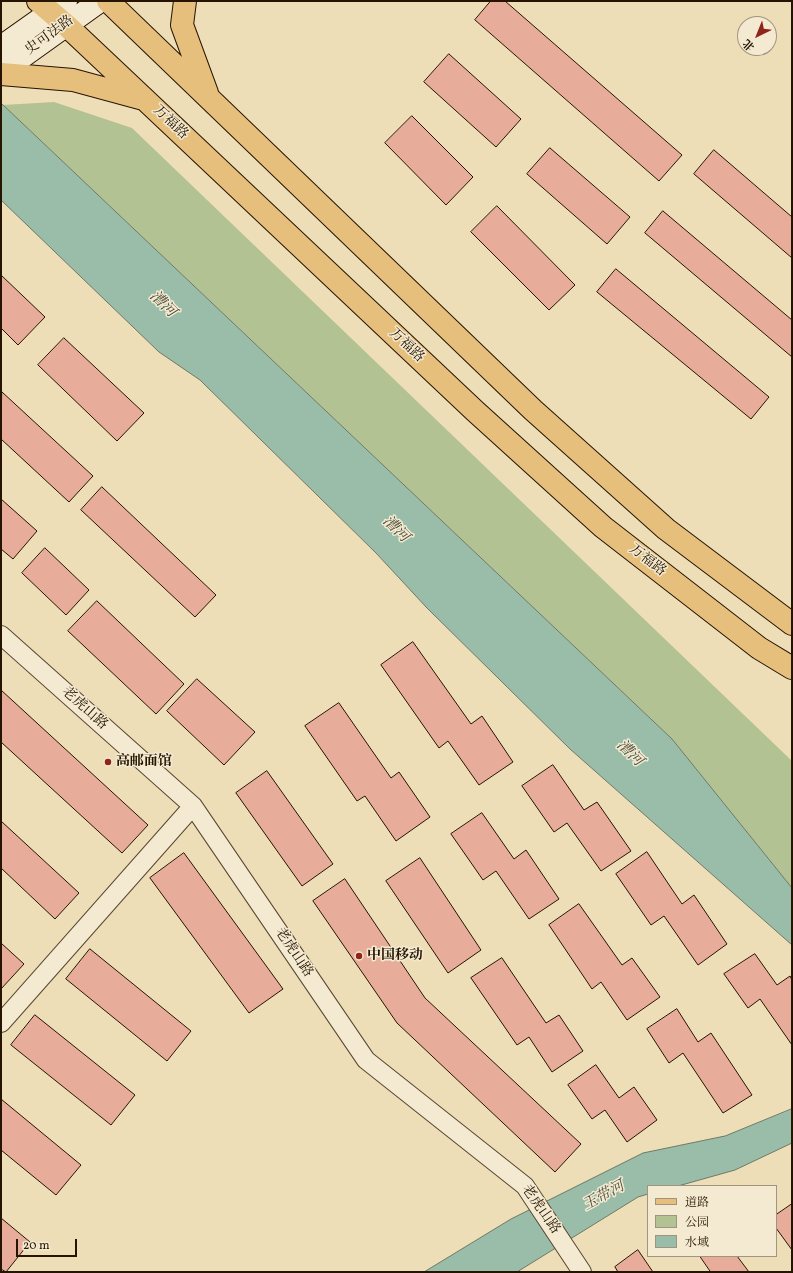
<!DOCTYPE html>
<html>
<head>
<meta charset="utf-8">
<style>
  body { margin:0 }
  #map { position:relative; width:793px; height:1273px; overflow:hidden; background:#eddeb8; font-family:Vollkorn,"Noto Serif SC",serif }
  canvas { display:block }
  .frame { position:absolute; inset:0; border:2px solid #261401; pointer-events:none }
  .legend { position:absolute; left:647px; top:1185px; width:130px; height:72px; box-sizing:border-box; background:#f3ead1; border:1px solid #a1947e; margin:0; padding:5px 7px; list-style:none; font-size:12px; color:#261401 }
  .legend li { display:flex; align-items:center; gap:8px; height:20px }
  .legend b { width:20px; border:1px solid #a1947e }
  .north { position:absolute; left:737px; top:16px; width:40px; height:40px; box-sizing:border-box; background:#f3ead1; border:1px solid #a1947e; border-radius:50%; rotate:223deg; font-size:11px; font-weight:700; line-height:16px; text-align:center; color:#261401 }
  .north::after { content:''; display:block; margin:auto; width:14px; height:18px; background:#8f2418; clip-path:polygon(50% 0,100% 100%,50% 72%,0 100%) }
  .scale { position:absolute; left:16px; top:1239px; width:61px; height:18px; box-sizing:border-box; border:2px solid #261401; border-top:0; padding-left:5px; font-size:12px; line-height:14px; white-space:nowrap; color:#261401; -webkit-text-stroke:3px #f3ead1; paint-order:stroke }
</style>
</head>
<body>
<div id="map">
<canvas width="793" height="1273"></canvas>
<div class="frame"></div>
<ul class="legend">
<li><b style="height:5px;background:#e6bf7c"></b>道路</li>
<li><b style="height:11px;background:#b3c293"></b>公园</li>
<li><b style="height:11px;background:#9abda9"></b>水域</li>
</ul>
<div class="north">北</div>
<div class="scale">20 m</div>
</div>
<script>
const ctx = document.querySelector('canvas').getContext('2d');
ctx.lineJoin = 'round';
function fillPath(path, color) { ctx.fillStyle = color; ctx.fill(path, 'evenodd'); }
function trace(path, color, width, dash) { ctx.strokeStyle = color; ctx.lineWidth = width; ctx.lineCap = dash ? 'butt' : 'round'; ctx.setLineDash(dash || []); ctx.stroke(path); }
function write(font, color, halo, rows, align = 'center') {
  ctx.font = font + ' Vollkorn,"Noto Serif SC",serif'; ctx.lineWidth = 3; ctx.setLineDash([]); ctx.textBaseline = 'middle'; ctx.strokeStyle = halo; ctx.fillStyle = color; for (const [text, x, y, turn = 0] of rows) {
    ctx.save(); ctx.translate(x, y); ctx.rotate((+turn || 0) * Math.PI / 180); ctx.textAlign = isNaN(turn) ? turn : align; if (halo) ctx.strokeText(text, 0, 0); ctx.fillText(text, 0, 0); ctx.restore();
  }
}
fillPath(new Path2D(`
  M 54,102 L 132,128 L 792,761 L 792,888 L 672,739 L 3,105 Z`), '#b3c293');
const water = new Path2D(`
  M 1,103 L 672,739 L 792,888 L 792,945 L 570,749 L 427,608 L 376,553 L 200,380 L 159,352 L 1,200 Z
  M 792,1109 L 792,1143 L 735,1170 L 678,1186 L 648,1186 L 648,1194 L 638,1197 L 517,1272 L 424,1272 L 511,1219 L 643,1153 L 725,1136 Z`);
fillPath(water, '#9abda9');
trace(water, '#6c7966', 1);
const building = new Path2D(`
  M 491,1 L 505,1 L 682,155 L 659,181 L 475,20 Z
  M 449,54 L 521,119 L 496,147 L 424,82 Z
  M 412,116 L 473,177 L 446,205 L 385,143 Z
  M 550,148 L 630,217 L 607,244 L 527,174 Z
  M 714,150 L 792,217 L 792,258 L 694,174 Z
  M 497,206 L 575,285 L 549,310 L 471,232 Z
  M 663,211 L 792,320 L 792,357 L 645,233 Z
  M 616,269 L 769,397 L 751,419 L 597,292 Z
  M 1,275 L 45,317 L 18,345 L 1,328 Z
  M 64,338 L 144,413 L 117,441 L 38,365 Z
  M 2,392 L 93,476 L 69,502 L 1,439 Z
  M 102,487 L 216,595 L 195,617 L 81,510 Z
  M 1,499 L 37,531 L 13,559 L 1,549 Z
  M 45,548 L 89,590 L 66,615 L 22,573 Z
  M 97,601 L 184,684 L 156,714 L 68,631 Z
  M 413,642 L 471,724 L 482,716 L 513,762 L 479,785 L 448,741 L 439,748 L 381,665 Z
  M 197,679 L 255,732 L 224,765 L 167,711 Z
  M 1,690 L 148,825 L 122,853 L 1,742 Z
  M 339,703 L 391,778 L 399,772 L 430,817 L 396,841 L 365,796 L 357,801 L 305,726 Z
  M 553,765 L 584,810 L 597,802 L 631,851 L 601,871 L 567,823 L 554,832 L 522,786 Z
  M 267,771 L 333,864 L 302,886 L 236,793 Z
  M 482,813 L 514,859 L 526,850 L 559,899 L 529,919 L 496,871 L 483,880 L 451,834 Z
  M 1,821 L 79,893 L 55,919 L 1,868 Z
  M 647,852 L 682,904 L 694,895 L 727,944 L 698,965 L 664,916 L 651,925 L 616,874 Z
  M 184,853 L 283,989 L 249,1013 L 150,878 Z
  M 420,858 L 481,950 L 448,973 L 386,881 Z
  M 345,879 L 425,998 L 581,1144 L 555,1172 L 397,1023 L 313,901 Z
  M 579,904 L 622,965 L 632,958 L 660,997 L 627,1020 L 601,982 L 592,989 L 549,925 Z
  M 1,943 L 24,964 L 1,989 Z
  M 90,949 L 191,1031 L 167,1061 L 66,979 Z
  M 755,954 L 777,985 L 790,976 L 792,980 L 792,1045 L 760,999 L 748,1008 L 724,974 Z
  M 502,958 L 546,1023 L 559,1015 L 583,1051 L 552,1072 L 529,1037 L 517,1045 L 471,978 Z
  M 677,1009 L 698,1042 L 711,1033 L 752,1095 L 723,1113 L 683,1053 L 669,1063 L 647,1029 Z
  M 35,1015 L 135,1095 L 111,1125 L 11,1045 Z
  M 596,1065 L 619,1098 L 634,1087 L 657,1120 L 627,1142 L 605,1110 L 592,1119 L 568,1085 Z
  M 1,1099 L 81,1165 L 56,1195 L 1,1150 Z
  M 792,1204 L 792,1250 L 776,1228 L 776,1215 Z
  M 1,1218 L 30,1242 L 6,1272 L 1,1269 Z
  M 638,1250 L 653,1272 L 618,1272 L 615,1267 Z
  M 700,1256 L 737,1256 L 749,1272 L 711,1272 Z`);
fillPath(building, '#e8ac9b');
trace(building, '#261401', 1);
const minor = new Path2D(`
  M 1,635 L 193,806 L 366,1060 L 525,1186 L 582,1272
  M 1,1023 L 193,806`);
const secondary = new Path2D(`
  M 1,47 L 66,1
  M 1,72 L 100,1`);
const primary = new Path2D(`
  M 38,1 L 66,25 L 475,411 L 603,527 L 759,648 L 792,668
  M 108,1 L 533,410 L 666,529 L 792,624
  M 185,1 L 182,25 L 207,93
  M 1,74 L 73,80 L 143,99`);
trace(minor, '#58462f', 20);
trace(secondary, '#261401', 24);
trace(primary, '#261401', 24);
trace(minor, '#f3ead1', 18);
trace(secondary, '#f3ead1', 22);
trace(primary, '#e6bf7c', 22);
for (const [x, y, r, color] of [
  [108,762,4,"#8f2418"],
  [359,956,4,"#8f2418"]
]) { const dot = new Path2D(); dot.arc(x, y, r, 0, 2 * Math.PI); ctx.fillStyle = color; ctx.fill(dot); trace(dot, '#f3ead1', 1.5); }
write('14px', '#261401', '#f3ead1', [
  ["史可法路",50,36,-36],
  ["万福路",170,123,43],
  ["万福路",406,346,43],
  ["万福路",647,561,38],
  ["老虎山路",84,709,42],
  ["老虎山路",293,953,56],
  ["老虎山路",540,1210,55]
]);
write('bold 14px', '#261401', '#f3ead1', [
  ["高邮面馆",116,762],
  ["中国移动",367,956]
], 'left');
write('italic 15px', '#4f4f3c', '#f3ead1', [
  ["漕河",162,305,44],
  ["漕河",395,530,44],
  ["漕河",629,754,44],
  ["玉带河",604,1197,-29]
]);
</script>
</body>
</html>
